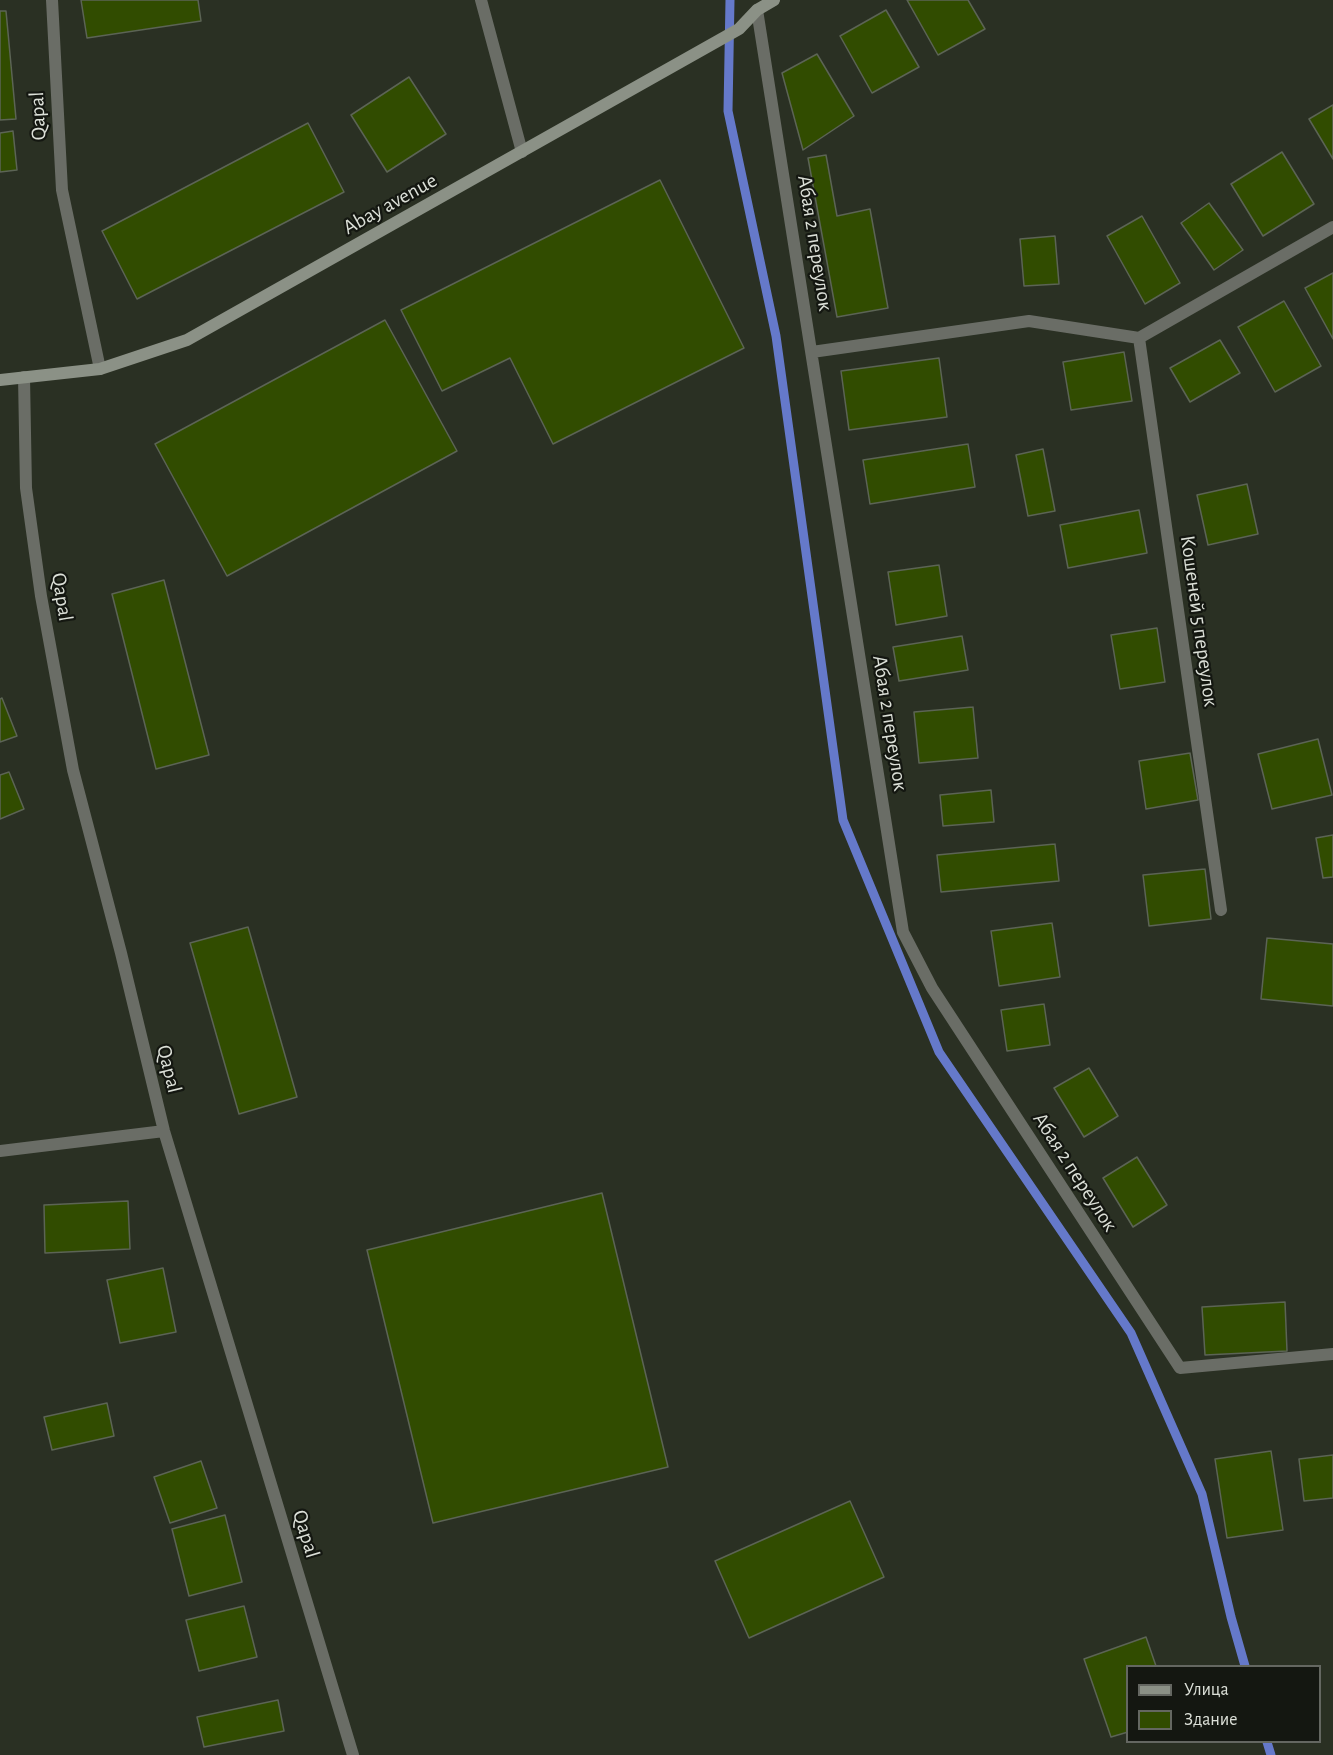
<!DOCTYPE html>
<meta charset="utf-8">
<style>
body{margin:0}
#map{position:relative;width:1333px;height:1755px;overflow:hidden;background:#2a3023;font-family:"Alegreya Sans",sans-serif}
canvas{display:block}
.legend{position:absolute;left:1126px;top:1665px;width:195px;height:78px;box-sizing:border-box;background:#141711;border:2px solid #646761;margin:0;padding:8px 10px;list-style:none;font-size:18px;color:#dce0d8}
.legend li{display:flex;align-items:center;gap:12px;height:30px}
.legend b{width:30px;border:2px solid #646761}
</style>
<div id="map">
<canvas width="1333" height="1755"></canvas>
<ul class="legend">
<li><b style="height:8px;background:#8b9186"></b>Улица</li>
<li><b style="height:16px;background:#314c00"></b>Здание</li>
</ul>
</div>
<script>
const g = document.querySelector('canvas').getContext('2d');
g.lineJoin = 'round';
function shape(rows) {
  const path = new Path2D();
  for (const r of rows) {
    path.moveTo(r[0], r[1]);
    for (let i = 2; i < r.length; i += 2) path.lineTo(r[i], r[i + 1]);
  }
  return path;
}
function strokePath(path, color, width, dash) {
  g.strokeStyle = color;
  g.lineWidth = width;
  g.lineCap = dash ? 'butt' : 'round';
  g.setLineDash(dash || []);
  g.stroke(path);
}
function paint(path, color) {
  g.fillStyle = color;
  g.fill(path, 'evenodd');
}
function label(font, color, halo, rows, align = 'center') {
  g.font = font + ' "Alegreya Sans",sans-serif';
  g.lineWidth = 4.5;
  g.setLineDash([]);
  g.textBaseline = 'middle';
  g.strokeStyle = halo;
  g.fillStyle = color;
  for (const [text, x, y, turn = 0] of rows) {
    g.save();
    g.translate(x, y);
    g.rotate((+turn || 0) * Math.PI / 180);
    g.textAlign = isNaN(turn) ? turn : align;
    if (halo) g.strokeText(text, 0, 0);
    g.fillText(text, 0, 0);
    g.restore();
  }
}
strokePath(shape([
 [730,0,728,111,776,336,843,820,939,1052,1131,1333,1202,1494,1231,1617,1245,1666],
 [1267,1742,1271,1755]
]), '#6579ca', 9);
const building = shape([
 [81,0,198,0,201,21,87,38,81,0],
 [907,0,968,0,985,29,938,55,907,0],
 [886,10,919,67,872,93,840,36,886,10],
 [0,11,6,11,16,119,0,120,0,11],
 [817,54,854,116,803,150,782,73,817,54],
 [409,77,446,134,387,172,351,115,409,77],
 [1333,105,1333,159,1309,119,1333,105],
 [308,123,344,192,137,299,102,231,308,123],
 [13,131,17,170,0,172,0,133,13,131],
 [1282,152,1314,204,1263,236,1231,184,1282,152],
 [826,155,837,216,870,209,888,308,837,317,808,158,826,155],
 [660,180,744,348,553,444,510,358,442,391,401,310,660,180],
 [1209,203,1243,250,1214,270,1181,223,1209,203],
 [1142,216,1180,283,1145,304,1107,236,1142,216],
 [1055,236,1059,284,1024,286,1020,239,1055,236],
 [1333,273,1333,339,1305,288,1333,273],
 [1284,301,1321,366,1275,392,1238,327,1284,301],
 [385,320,457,451,227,576,155,444,385,320],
 [1220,340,1240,373,1190,402,1170,368,1220,340],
 [1124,352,1132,401,1071,410,1063,362,1124,352],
 [939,358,947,417,849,430,841,371,939,358],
 [968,444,975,487,870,504,863,460,968,444],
 [1043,449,1055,511,1028,516,1016,455,1043,449],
 [1247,484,1258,534,1208,545,1197,495,1247,484],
 [1139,510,1147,553,1068,568,1060,525,1139,510],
 [939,565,947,616,896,625,888,572,939,565],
 [164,580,209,755,156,769,112,594,164,580],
 [1157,628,1165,682,1120,689,1111,635,1157,628],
 [962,636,968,670,899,681,893,647,962,636],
 [2,698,17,736,0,742,0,699,2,698],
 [973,707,978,758,919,763,914,712,973,707],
 [1318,739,1332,795,1272,809,1258,754,1318,739],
 [1190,753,1198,800,1146,809,1139,761,1190,753],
 [9,772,24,809,0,819,0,775,9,772],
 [991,790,994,822,943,826,940,795,991,790],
 [1333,835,1333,877,1323,878,1316,838,1333,835],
 [1055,844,1059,881,941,892,937,855,1055,844],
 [1205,869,1211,919,1149,926,1143,875,1205,869],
 [1052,923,1060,977,999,986,991,931,1052,923],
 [248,927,297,1097,239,1114,190,943,248,927],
 [1267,938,1333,944,1333,1006,1261,999,1267,938],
 [1044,1004,1050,1045,1007,1051,1001,1010,1044,1004],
 [1089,1068,1118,1116,1084,1137,1054,1088,1089,1068],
 [1137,1157,1167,1205,1133,1227,1103,1178,1137,1157],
 [602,1193,668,1467,433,1523,367,1250,602,1193],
 [128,1201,130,1249,45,1253,44,1205,128,1201],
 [163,1268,176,1332,120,1343,107,1280,163,1268],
 [1285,1302,1287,1351,1205,1355,1202,1307,1285,1302],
 [107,1403,114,1436,52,1450,44,1417,107,1403],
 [1271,1451,1283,1530,1227,1538,1215,1459,1271,1451],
 [1333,1455,1333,1498,1304,1501,1299,1459,1333,1455],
 [201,1461,217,1508,170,1523,154,1477,201,1461],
 [850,1501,884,1577,749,1638,715,1561,850,1501],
 [225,1515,242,1582,189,1596,172,1529,225,1515],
 [244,1606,257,1657,199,1671,186,1620,244,1606],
 [1146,1637,1156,1666,1128,1666,1128,1732,1111,1737,1084,1659,1146,1637],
 [278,1700,284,1731,204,1747,197,1717,278,1700]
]);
paint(building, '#314c00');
strokePath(building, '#5c6455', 1.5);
strokePath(shape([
 [481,0,522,152]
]), '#6a6d66', 12);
strokePath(shape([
 [52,0,62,190,100,369],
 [757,10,903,932,932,988,1180,1368,1333,1354],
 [1139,338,1221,910],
 [812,352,1029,321,1139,338,1333,227],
 [24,377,26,488,41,596,73,770,121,953,164,1131,353,1755],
 [0,1151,164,1131]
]), '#6a6d66', 12);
strokePath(shape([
 [0,380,100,369,187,340,739,29,757,10,774,0]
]), '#8b9186', 12);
label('21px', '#dce0d8', '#141711', [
 ["Qapal",38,116,-93],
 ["Abay avenue",390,204,-29],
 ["Абая 2 переулок",815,243,81],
 ["Qapal",62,597,81],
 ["Кошеней 5 переулок",1199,621,82],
 ["Абая 2 переулок",890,723,81],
 ["Qapal",169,1069,76],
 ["Абая 2 переулок",1075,1172,57],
 ["Qapal",306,1534,73]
]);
</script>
